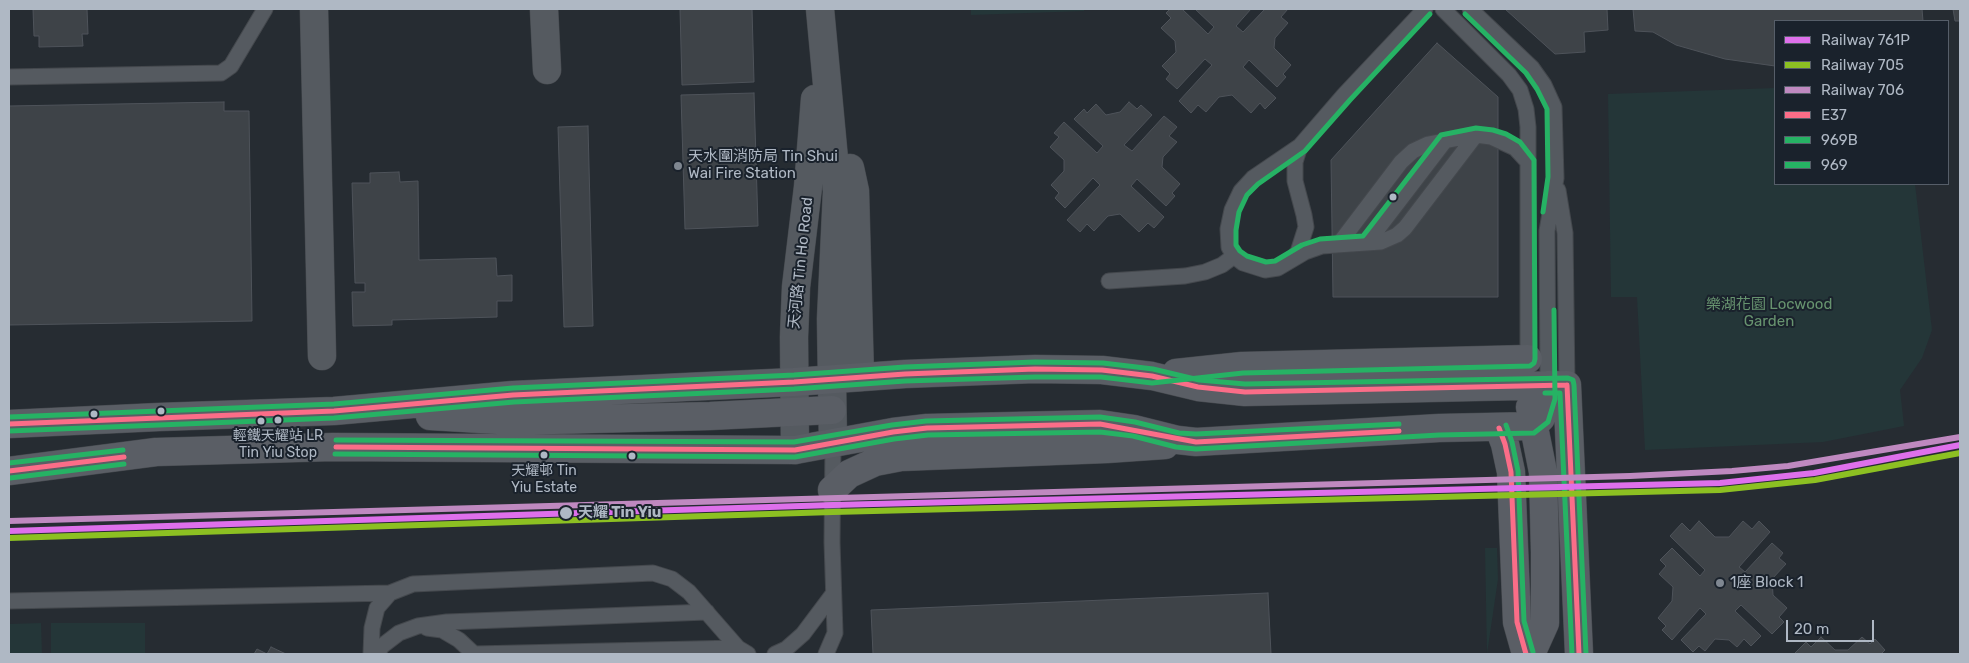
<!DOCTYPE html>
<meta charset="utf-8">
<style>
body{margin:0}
#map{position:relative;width:1969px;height:663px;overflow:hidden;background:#262c32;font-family:Rubik,sans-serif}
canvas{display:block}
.frame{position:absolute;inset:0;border:10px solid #afb8c4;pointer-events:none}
.legend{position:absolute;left:1774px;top:20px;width:175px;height:165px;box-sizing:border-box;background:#1a222c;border:1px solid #565e69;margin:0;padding:6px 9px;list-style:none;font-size:15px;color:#afb8c4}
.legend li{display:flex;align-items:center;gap:10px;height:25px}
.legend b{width:25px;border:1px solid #565e69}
.scale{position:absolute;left:1786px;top:620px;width:88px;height:22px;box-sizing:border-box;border:2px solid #afb8c4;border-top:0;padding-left:6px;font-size:15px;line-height:18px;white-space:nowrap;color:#afb8c4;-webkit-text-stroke:4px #1a222c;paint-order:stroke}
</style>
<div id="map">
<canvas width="1969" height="663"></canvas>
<div class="frame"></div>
<ul class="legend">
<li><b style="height:6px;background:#de70eb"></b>Railway 761P</li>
<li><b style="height:6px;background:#8cc022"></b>Railway 705</li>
<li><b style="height:6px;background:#bf89c0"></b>Railway 706</li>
<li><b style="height:6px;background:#fb6d88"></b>E37</li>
<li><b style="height:6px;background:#26b264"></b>969B</li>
<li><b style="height:6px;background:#26b264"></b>969</li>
</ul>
<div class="scale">20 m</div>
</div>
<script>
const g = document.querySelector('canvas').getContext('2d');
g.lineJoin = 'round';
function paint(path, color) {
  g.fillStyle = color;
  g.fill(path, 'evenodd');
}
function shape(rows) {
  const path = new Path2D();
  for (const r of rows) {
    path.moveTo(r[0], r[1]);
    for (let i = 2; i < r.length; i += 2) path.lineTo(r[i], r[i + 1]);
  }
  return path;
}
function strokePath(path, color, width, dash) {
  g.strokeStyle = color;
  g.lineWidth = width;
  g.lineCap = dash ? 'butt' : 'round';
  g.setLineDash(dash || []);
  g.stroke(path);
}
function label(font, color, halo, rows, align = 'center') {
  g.font = font + ' Rubik,"Noto Sans TC",sans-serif';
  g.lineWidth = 4;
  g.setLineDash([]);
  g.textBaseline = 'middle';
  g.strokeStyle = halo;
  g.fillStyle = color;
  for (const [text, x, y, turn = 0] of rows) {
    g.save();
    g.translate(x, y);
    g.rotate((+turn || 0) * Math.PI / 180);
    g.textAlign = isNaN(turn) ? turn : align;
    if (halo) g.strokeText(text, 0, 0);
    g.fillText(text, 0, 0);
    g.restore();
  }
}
paint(shape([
 [971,9,1084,9,1084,11,971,15],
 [1775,88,1775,184,1915,184,1932,330,1922,358,1900,390,1904,426,1823,442,1645,450,1637,297,1611,297,1608,94],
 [1485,548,1497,548,1498,579,1487,654],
 [41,623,42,654,9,654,9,624],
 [51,623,145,623,145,654,51,654]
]), '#243638');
const building = shape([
 [33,9,87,9,88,34,82,34,83,46,39,47,39,36,34,36,33,9],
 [680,9,752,9,754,82,682,85,680,9],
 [1170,9,1182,9,1208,34,1214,27,1195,9,1251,9,1236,26,1243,32,1265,9,1288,9,1281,17,1288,23,1275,38,1274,48,1291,65,1283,74,1286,77,1277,87,1249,60,1243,67,1276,98,1265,109,1260,103,1251,113,1232,95,1219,97,1206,112,1198,105,1191,113,1179,101,1212,65,1205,59,1177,89,1166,79,1170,74,1162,66,1176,52,1175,41,1161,28,1171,18,1166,13,1170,9],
 [1505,9,1607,9,1608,30,1584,32,1585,52,1555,54,1505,9],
 [1633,9,1922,9,1923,21,1775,21,1775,66,1725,59,1676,45,1653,32,1635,31,1633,9],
 [1953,9,1960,9,1960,21,1955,21,1953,9],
 [1437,43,1498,97,1498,297,1333,297,1331,160,1437,43],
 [754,93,758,226,685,229,681,95,754,93],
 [224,102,224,111,249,111,252,321,9,325,9,106,224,102],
 [1129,102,1137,109,1141,105,1152,115,1124,145,1132,151,1164,116,1177,127,1169,136,1177,142,1163,157,1162,167,1180,184,1172,193,1175,196,1166,206,1137,179,1131,186,1164,217,1154,228,1148,223,1139,232,1120,214,1108,216,1094,231,1087,224,1080,232,1067,220,1100,185,1093,178,1065,208,1055,198,1059,193,1051,185,1064,171,1064,160,1050,147,1059,137,1054,133,1064,122,1097,153,1103,146,1074,119,1084,109,1087,113,1096,104,1106,115,1120,112,1129,102],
 [588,126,593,326,564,327,558,127,588,126],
 [399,172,400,182,418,181,419,260,496,258,497,276,512,275,512,301,497,301,497,317,392,320,392,325,353,326,352,292,365,292,365,283,355,283,352,183,370,183,370,173,399,172],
 [1699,521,1715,537,1729,537,1743,521,1752,529,1759,521,1770,532,1739,567,1745,572,1772,543,1783,553,1779,558,1786,564,1772,579,1773,595,1787,608,1779,617,1784,622,1772,634,1741,605,1735,611,1761,636,1751,646,1744,639,1737,647,1729,640,1715,639,1705,651,1699,646,1693,652,1681,640,1706,614,1700,608,1672,640,1662,630,1666,626,1658,618,1672,601,1673,587,1659,574,1666,566,1660,560,1672,548,1700,576,1705,570,1670,536,1682,523,1690,531,1699,521],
 [1268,593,1271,654,873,654,871,610,1268,593],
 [1821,637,1835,650,1848,650,1862,637,1870,644,1875,639,1885,650,1881,654,1794,654,1806,642,1811,647,1821,637],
 [271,647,286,654,254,654,257,649,267,654,271,647]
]);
paint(building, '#3e4348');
strokePath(building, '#4e535a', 1);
const lane = shape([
 [1425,9,1344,95,1300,146,1253,178,1241,191,1232,210,1228,229,1229,247,1234,256,1243,263,1265,270,1278,268,1305,252,1322,246,1381,242,1397,235,1405,228,1476,135],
 [1443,9,1509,75,1520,90,1526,109,1528,127,1528,364],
 [1470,9,1532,68,1544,85,1554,107,1556,178,1547,231,1548,385],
 [9,77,221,73,231,66,265,9],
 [1558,190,1565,233,1567,385],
 [1367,243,1445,141],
 [1338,245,1401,162,1413,151,1428,144,1476,135,1491,137,1515,148,1527,161],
 [1292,259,1298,252,1306,227,1304,215,1295,181,1295,162,1300,146],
 [1109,281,1185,276,1205,272,1222,265,1234,256],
 [9,601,390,593],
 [427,628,442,630,459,640,474,654,738,648],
 [371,654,372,628,377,608,390,593,413,584,653,573,672,579,689,592,738,648,748,654],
 [377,654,382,646,399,633,418,626,447,622,707,612],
 [775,654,786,649,803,634,833,594],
 [826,654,835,633,832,542,833,444]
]);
const street = shape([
 [314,9,322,356],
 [544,9,547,70],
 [820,9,837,191,831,319,833,444],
 [850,168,855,191,860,377],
 [795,450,794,337,796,287,808,187,815,99]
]);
const secondary = shape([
 [1176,373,1242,366,1528,359],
 [1530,407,1543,472,1545,553,1545,623,1531,654],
 [430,416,514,421,710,416,832,410],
 [9,424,159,417,334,411,513,395,794,382,905,374,1035,369,1102,370,1152,376,1198,387,1245,392,1567,385,1579,654],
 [1499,428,1505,444,1511,472,1517,622,1526,654],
 [9,471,156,452,333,447,795,450,893,432,927,428,1100,424,1134,429,1178,440,1196,442,1439,428,1533,426,1541,418,1545,408,1548,385],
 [832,490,849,474,875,462,901,457,1107,449,1165,445]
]);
strokePath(lane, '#44484d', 17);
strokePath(street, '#44484d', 29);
strokePath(secondary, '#44484d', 29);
strokePath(lane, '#555a60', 15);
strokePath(street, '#555a60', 28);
strokePath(secondary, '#5a5e65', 28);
strokePath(shape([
 [1567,385,1579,654],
 [9,424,334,411,513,395,794,382,905,374,1035,369,1102,370,1152,376,1198,387,1245,392,1567,385],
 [1499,428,1505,444,1511,472,1517,622,1526,654],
 [336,447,795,450,893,432,927,428,1100,424,1196,442,1399,431],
 [9,471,124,457]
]), '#fb6d88', 5);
strokePath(shape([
 [1465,14,1526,73,1537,89,1547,109,1548,177,1543,212],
 [1545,393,1560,393,1572,654],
 [9,431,334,418,514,402,794,389,905,381,1035,377,1101,377,1152,383,1243,373,1530,366,1534,363,1535,359,1534,160,1520,142,1506,134,1493,130,1476,128,1441,135,1363,236,1320,239,1302,245,1275,261,1266,262,1247,256,1240,251,1236,245,1236,230,1239,212,1247,195,1258,184,1305,151,1350,100,1430,14],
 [335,454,795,457,894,439,928,435,1100,432,1133,436,1176,447,1196,449,1439,435,1534,433,1548,422,1555,399,1554,310],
 [10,478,124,464]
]), '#26b264', 5);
strokePath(shape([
 [9,417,334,404,513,388,794,375,905,367,1035,362,1103,363,1153,369,1199,380,1245,384,1568,378,1573,380,1574,385,1586,654],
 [1506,425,1512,442,1518,471,1524,621,1533,652],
 [336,440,794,442,892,425,926,421,1100,417,1135,422,1179,433,1196,434,1399,424],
 [9,463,123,450]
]), '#26b264', 5);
strokePath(shape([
 [9,531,833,505,1720,483,1814,473,1960,445]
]), '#de70eb', 6);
strokePath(shape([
 [9,538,833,512,1720,490,1815,480,1960,453]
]), '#8cc022', 6);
strokePath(shape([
 [9,521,1630,476,1732,471,1788,466,1960,437]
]), '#bf89c0', 6);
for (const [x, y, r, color] of [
 [678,166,5,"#7f8791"],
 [1393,197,4.5,"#afb8c4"],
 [161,411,4.5,"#afb8c4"],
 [94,414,4.5,"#afb8c4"],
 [278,420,4.5,"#afb8c4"],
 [261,421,4.5,"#afb8c4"],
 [544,455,4.5,"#afb8c4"],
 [632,456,4.5,"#afb8c4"],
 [566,513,7,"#afb8c4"],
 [1720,583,5,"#7f8791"]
]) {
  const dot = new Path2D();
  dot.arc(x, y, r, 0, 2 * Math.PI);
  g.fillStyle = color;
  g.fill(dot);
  strokePath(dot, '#1a222c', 2);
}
label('14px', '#afb8c4', '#1a222c', [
 ["輕鐵天耀站 LR",278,436],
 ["Tin Yiu Stop",278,453],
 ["天耀邨 Tin",544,471],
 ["Yiu Estate",544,488]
]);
label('15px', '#afb8c4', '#1a222c', [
 ["天水圍消防局 Tin Shui",688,157],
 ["Wai Fire Station",688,174],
 ["1座 Block 1",1730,583]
], 'left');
label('15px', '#afb8c4', '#1a222c', [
 ["天河路 Tin Ho Road",801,263,-84]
]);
label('15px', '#67936f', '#1a222c', [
 ["樂湖花園 Locwood",1769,305],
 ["Garden",1769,322]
]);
label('bold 15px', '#afb8c4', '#1a222c', [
 ["天耀 Tin Yiu",578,513]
], 'left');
</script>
